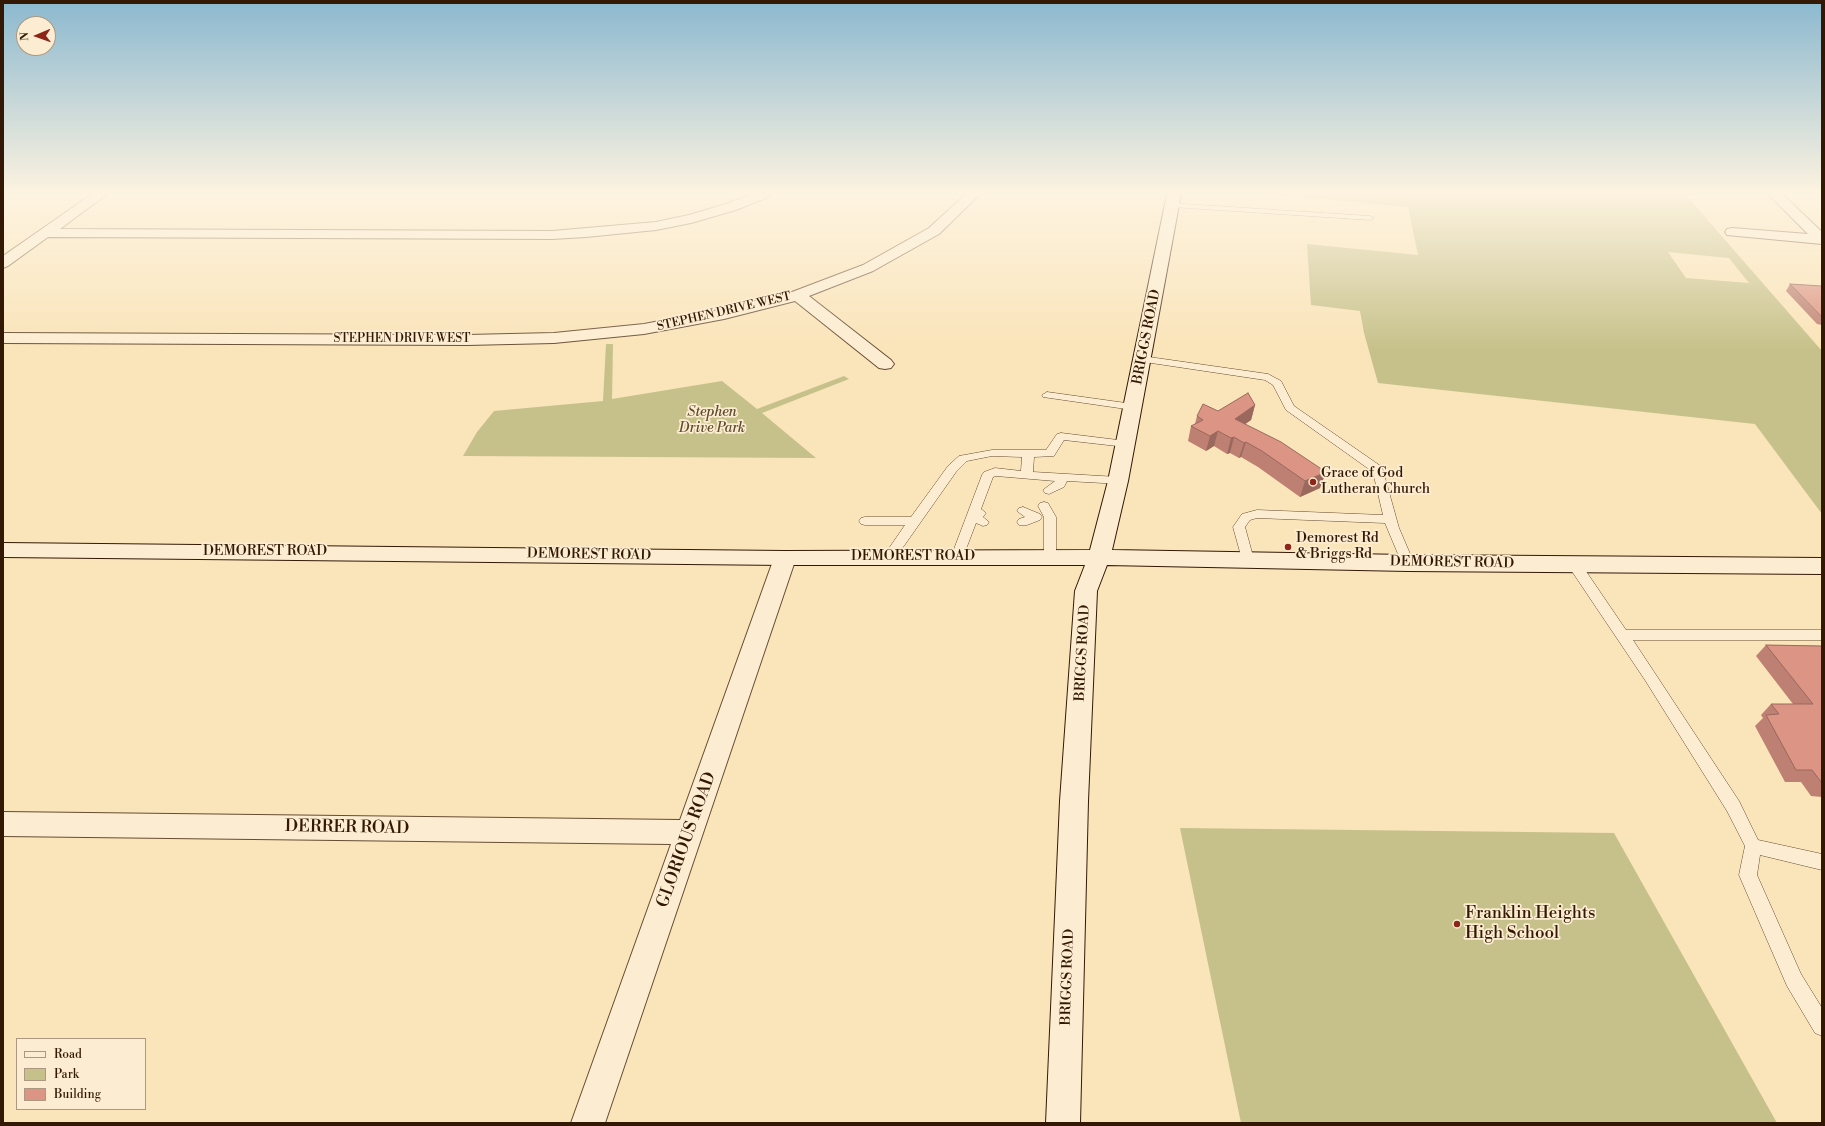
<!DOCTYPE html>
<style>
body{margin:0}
#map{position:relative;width:1825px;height:1126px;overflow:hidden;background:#fae4b9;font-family:"Libre Bodoni",serif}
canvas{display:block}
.frame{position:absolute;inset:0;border:4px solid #331905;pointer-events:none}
.legend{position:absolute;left:16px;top:1038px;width:130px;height:72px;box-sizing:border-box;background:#fcedd2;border:1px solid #ac9880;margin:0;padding:5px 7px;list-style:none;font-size:12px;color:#331905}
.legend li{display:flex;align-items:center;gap:8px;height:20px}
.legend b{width:20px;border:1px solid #ac9880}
.north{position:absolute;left:16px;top:16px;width:40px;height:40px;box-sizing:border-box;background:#fcedd2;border:1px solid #ac9880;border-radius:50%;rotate:268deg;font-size:11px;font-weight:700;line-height:16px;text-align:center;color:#331905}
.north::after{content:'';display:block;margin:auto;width:14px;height:18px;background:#8f2418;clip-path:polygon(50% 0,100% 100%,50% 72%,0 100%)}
</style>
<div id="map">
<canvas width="1825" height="1126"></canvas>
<div class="frame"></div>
<ul class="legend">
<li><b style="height:5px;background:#fcedd2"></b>Road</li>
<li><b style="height:11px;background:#c6c18a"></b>Park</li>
<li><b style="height:11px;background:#dc9585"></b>Building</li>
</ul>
<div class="north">N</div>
</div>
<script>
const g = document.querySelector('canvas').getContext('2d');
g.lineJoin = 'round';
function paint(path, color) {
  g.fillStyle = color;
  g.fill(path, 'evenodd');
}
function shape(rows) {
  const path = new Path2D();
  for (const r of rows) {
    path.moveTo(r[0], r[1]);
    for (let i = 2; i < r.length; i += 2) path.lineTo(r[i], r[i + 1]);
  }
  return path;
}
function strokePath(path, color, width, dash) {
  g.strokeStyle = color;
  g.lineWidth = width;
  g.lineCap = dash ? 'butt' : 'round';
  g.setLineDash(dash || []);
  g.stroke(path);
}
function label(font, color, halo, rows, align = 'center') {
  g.font = font + ' "Libre Bodoni",serif';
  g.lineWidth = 3.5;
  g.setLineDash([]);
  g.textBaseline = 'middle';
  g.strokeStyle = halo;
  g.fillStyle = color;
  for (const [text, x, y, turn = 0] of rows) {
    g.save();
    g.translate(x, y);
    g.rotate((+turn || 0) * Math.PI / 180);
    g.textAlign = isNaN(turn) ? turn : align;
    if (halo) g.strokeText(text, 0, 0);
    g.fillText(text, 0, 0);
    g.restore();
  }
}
paint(shape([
 [1268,194,1685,194,1822,351,1822,514,1755,424,1378,383,1364,333,1360,311,1311,305,1307,244,1418,255,1408,207],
 [1668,252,1729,258,1749,283,1686,278],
 [606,344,613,344,612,399,722,381,757,409,844,376,849,379,762,413,816,458,463,456,477,432,494,411,603,401],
 [1180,828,1614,833,1777,1123,1241,1123]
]), '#c6c18a');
const lane = shape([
 [1169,203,1370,216,1374,218,1370,220,1172,207,1168,205,1169,203],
 [1142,356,1268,374,1281,381,1294,406,1382,467,1399,528,1414,563,1413,566,1408,567,1403,566,1385,523,1257,518,1250,520,1245,527,1254,560,1253,563,1248,564,1243,563,1233,527,1242,514,1257,510,1383,515,1373,472,1286,410,1273,385,1265,380,1138,361,1137,359,1138,357,1142,356],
 [1047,392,1133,404,1138,407,1133,410,1043,397,1042,395,1047,392],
 [1061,433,1126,441,1132,444,1126,447,1064,440,1054,456,1034,457,1033,472,1118,477,1122,478,1124,481,1122,484,1067,481,1064,487,1049,494,1045,493,1043,490,1055,481,996,476,993,477,981,509,986,513,983,517,989,522,987,525,983,526,976,523,963,557,962,560,957,561,952,560,951,557,982,475,984,472,995,468,1021,471,1022,457,992,456,967,461,956,472,894,560,889,561,884,560,883,557,905,525,865,525,861,524,859,521,861,518,865,517,911,517,948,466,959,456,992,450,1046,450,1057,434,1061,433],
 [1044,502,1048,503,1056,517,1056,557,1055,560,1050,561,1045,560,1044,557,1044,517,1038,506,1040,503,1044,502],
 [1023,507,1040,514,1042,517,1040,520,1027,525,1019,525,1017,522,1019,519,1025,517,1017,511,1019,508,1023,507],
 [1574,560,1579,561,1626,630,1822,630,1822,640,1633,640,1739,801,1758,840,1822,854,1822,870,1760,855,1757,875,1801,974,1822,1008,1822,1036,1815,1033,1787,986,1739,875,1745,846,1727,811,1645,680,1569,567,1567,564,1569,561,1574,560]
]);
const street = shape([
 [92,194,107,194,60,229,552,231,656,222,689,215,726,204,752,194,770,194,768,197,736,210,691,223,656,230,586,237,552,239,48,237,8,266,3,268,3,256,92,194],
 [966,194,980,194,939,234,873,271,809,296,891,360,894,364,891,368,885,369,879,368,795,301,724,319,644,334,554,343,467,345,3,343,3,333,467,335,554,333,644,324,723,309,792,292,863,265,929,228,966,194],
 [1768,194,1782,194,1822,232,1822,244,1727,235,1725,232,1727,229,1732,228,1808,234,1768,194],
 [785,551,793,553,796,558,605,1123,571,1123,671,844,3,836,3,812,680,820,774,558,777,553,785,551]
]);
const secondary = shape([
 [1167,194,1181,194,1128,481,1112,550,1408,555,1822,558,1822,574,1408,571,1107,565,1097,591,1088,801,1080,1123,1046,1123,1060,801,1075,591,1085,565,785,565,3,557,3,543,785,551,1090,550,1108,481,1167,194]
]);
strokePath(lane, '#654c32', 1);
strokePath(street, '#654c32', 2);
strokePath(secondary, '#331905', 2);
paint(lane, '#fcedd2');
paint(street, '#fcedd2');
paint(secondary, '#fcedd2');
paint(shape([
 [1790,284,1822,286,1822,325,1817,324,1786,291],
 [1255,405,1251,420,1245,424,1320,488,1300,497,1258,467,1241,457,1239,458,1230,453,1227,454,1214,446,1206,451,1188,441,1191,426,1195,424,1197,416],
 [1766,645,1822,646,1822,797,1811,796,1801,782,1785,782,1755,726,1763,718,1761,715,1771,704,1793,704,1756,656]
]), '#bd8072');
paint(shape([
 [1255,405,1251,420,1231,434,1235,419],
 [1218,431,1214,446,1206,451,1210,436],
 [1234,437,1230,453,1227,454,1231,438],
 [1246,442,1241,457,1239,458,1244,443],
 [1326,472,1320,488,1300,497,1305,481]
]), '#9a685d');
const building = shape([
 [1790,284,1822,286,1822,317,1790,284],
 [1248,393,1255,405,1235,419,1281,442,1326,472,1305,481,1262,451,1246,442,1244,443,1234,437,1231,438,1218,431,1210,436,1191,426,1203,420,1197,416,1203,404,1218,411,1248,393],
 [1766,645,1822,646,1822,783,1812,770,1796,770,1766,715,1779,714,1771,704,1813,704,1766,645]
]);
paint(building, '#dc9585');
strokePath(building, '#9a685d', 1);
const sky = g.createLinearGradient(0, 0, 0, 351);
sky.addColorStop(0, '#8bb8cf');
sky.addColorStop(0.55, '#fdf3e0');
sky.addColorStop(1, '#fdf3e000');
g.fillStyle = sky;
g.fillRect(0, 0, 1825, 351);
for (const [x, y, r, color] of [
 [1313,482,4,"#8f2418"],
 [1288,547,4,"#8f2418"],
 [1457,924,4,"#8f2418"]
]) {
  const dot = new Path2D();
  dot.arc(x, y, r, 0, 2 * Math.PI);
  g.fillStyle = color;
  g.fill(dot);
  strokePath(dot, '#fcedd2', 1.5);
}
label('12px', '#331905', '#fcedd2', [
 ["STEPHEN DRIVE WEST",724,312,-13],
 ["STEPHEN DRIVE WEST",402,339]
]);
label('14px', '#331905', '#fcedd2', [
 ["BRIGGS ROAD",1147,337,-79],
 ["DEMOREST ROAD",265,552],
 ["DEMOREST ROAD",589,555,1],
 ["DEMOREST ROAD",913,557],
 ["DEMOREST ROAD",1452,563,1],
 ["BRIGGS ROAD",1083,653,-87],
 ["BRIGGS ROAD",1068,977,-88]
]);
label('italic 14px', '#5f4b2d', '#fcedd2', [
 ["Stephen",712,413],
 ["Drive Park",712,429]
]);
label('14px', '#331905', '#fcedd2', [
 ["Grace of God",1321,474],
 ["Lutheran Church",1321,490],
 ["Demorest Rd",1296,539],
 ["& Briggs Rd",1296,555]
], 'left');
label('17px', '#331905', '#fcedd2', [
 ["DERRER ROAD",347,828,1],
 ["GLORIOUS ROAD",687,840,-70]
]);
label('17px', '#331905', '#fcedd2', [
 ["Franklin Heights",1465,914],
 ["High School",1465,934]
], 'left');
</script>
